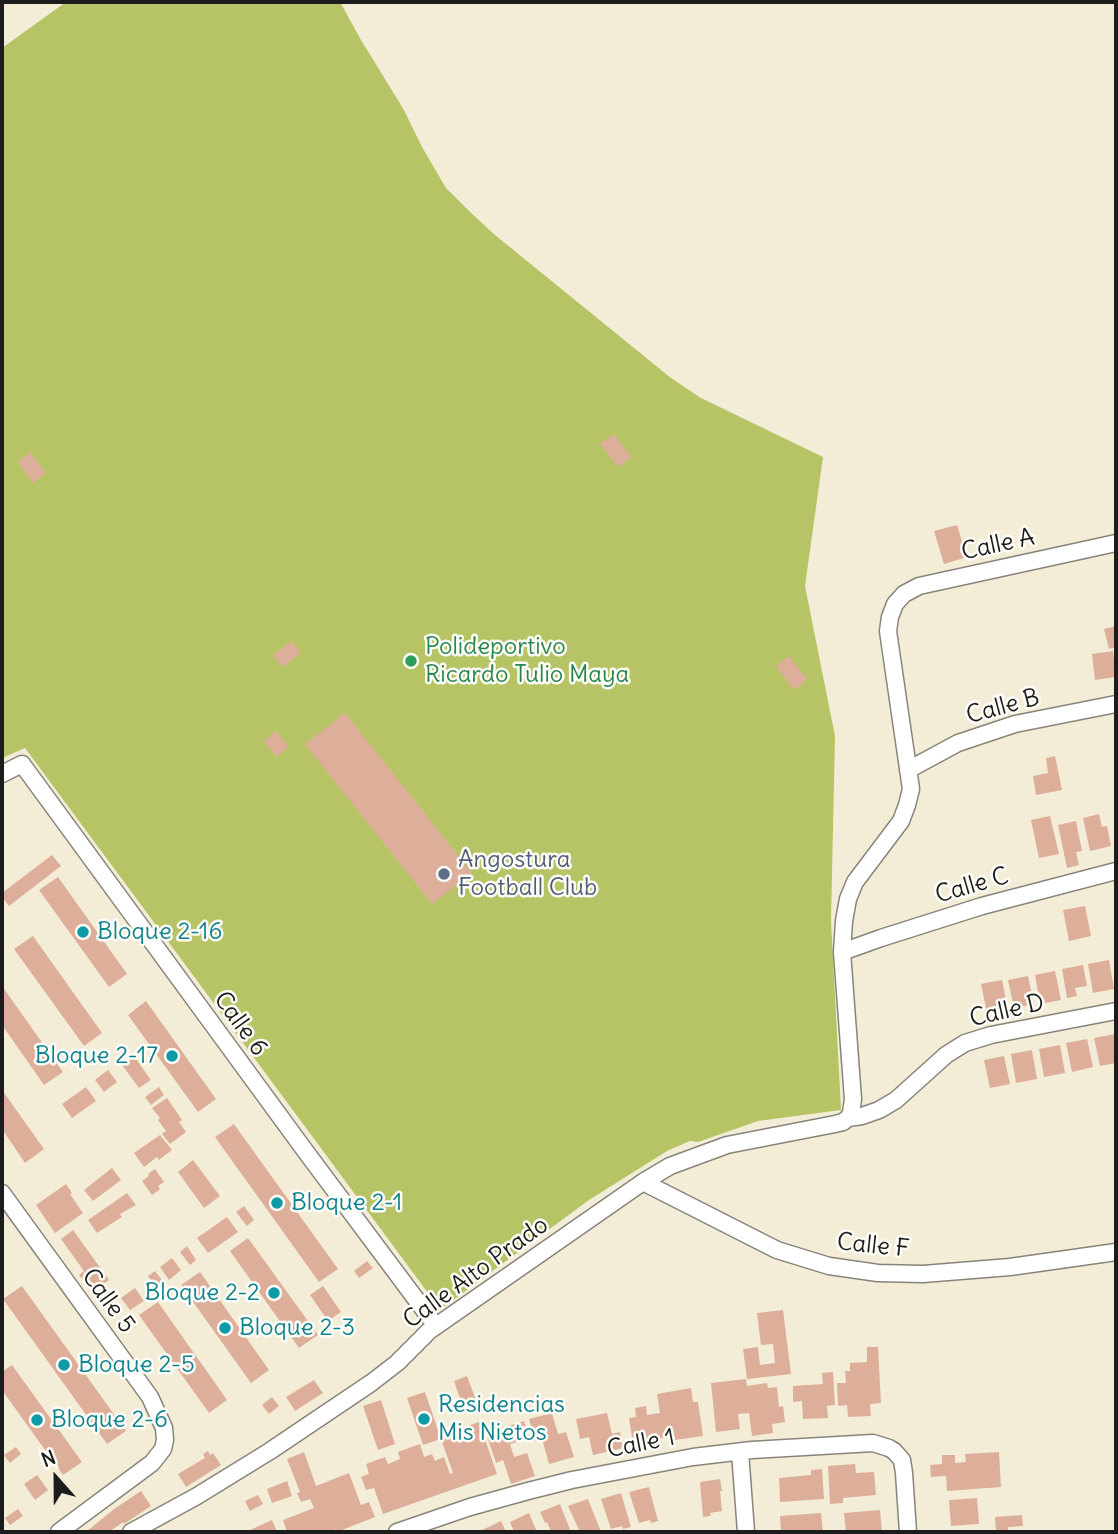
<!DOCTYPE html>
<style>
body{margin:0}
#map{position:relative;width:1118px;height:1534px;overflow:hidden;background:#f3edd8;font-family:Delius,sans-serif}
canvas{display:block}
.frame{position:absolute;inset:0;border:4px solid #1c1c1c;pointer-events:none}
.north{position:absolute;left:21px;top:1443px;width:70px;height:70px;-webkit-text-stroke:5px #fdfcf7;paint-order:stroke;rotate:339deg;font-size:19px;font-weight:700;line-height:28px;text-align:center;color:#1c1c1c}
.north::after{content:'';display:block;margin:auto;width:24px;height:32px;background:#1c1c1c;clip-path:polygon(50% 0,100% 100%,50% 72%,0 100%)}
</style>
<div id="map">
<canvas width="1118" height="1534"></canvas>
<div class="frame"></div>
<div class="north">N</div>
</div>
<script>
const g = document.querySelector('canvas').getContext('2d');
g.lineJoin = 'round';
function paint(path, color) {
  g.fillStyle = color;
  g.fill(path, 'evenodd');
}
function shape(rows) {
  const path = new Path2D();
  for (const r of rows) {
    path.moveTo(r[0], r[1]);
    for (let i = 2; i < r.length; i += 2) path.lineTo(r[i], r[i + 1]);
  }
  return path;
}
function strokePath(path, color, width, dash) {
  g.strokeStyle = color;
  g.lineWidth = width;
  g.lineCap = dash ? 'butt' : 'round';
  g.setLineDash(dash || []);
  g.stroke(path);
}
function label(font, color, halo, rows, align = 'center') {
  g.font = font + ' Delius,sans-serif';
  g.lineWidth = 5;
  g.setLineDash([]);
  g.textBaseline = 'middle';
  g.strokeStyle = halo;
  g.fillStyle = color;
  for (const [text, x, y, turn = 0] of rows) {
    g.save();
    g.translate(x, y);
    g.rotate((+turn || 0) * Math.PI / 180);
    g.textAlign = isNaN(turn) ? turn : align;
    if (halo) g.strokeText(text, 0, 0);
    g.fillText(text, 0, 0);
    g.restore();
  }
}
paint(shape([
 [66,2,340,2,361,40,404,110,422,147,446,188,469,211,495,235,671,378,701,398,823,457,805,586,835,736,831,921,841,1110,758,1121,698,1142,690,1141,667,1151,589,1200,445,1306,439,1305,431,1297,25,748,2,758,2,48]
]), '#b7c465');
paint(shape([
 [614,434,631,457,618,467,600,444],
 [30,452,46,473,33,483,18,462],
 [957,525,967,557,944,564,934,531],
 [1116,626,1116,647,1109,649,1104,629],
 [291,641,301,653,282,667,273,655],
 [1113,651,1116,677,1095,680,1092,654],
 [789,656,807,679,794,690,776,666],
 [345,713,472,873,432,904,305,744],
 [276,731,289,747,276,757,264,741],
 [1055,756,1062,790,1036,795,1033,776,1048,773,1046,758],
 [1099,814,1102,827,1107,826,1111,846,1090,851,1083,818],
 [1050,816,1059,854,1039,858,1031,820],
 [1076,821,1082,851,1076,852,1079,865,1067,868,1058,825],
 [52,855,61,866,9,906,2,897,2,893],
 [58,877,127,974,109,987,39,890],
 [1085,906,1091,936,1069,941,1063,910],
 [33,936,102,1033,84,1046,14,949],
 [1109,960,1114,989,1093,993,1088,964],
 [1083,965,1087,986,1075,988,1077,996,1067,998,1062,969],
 [1055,971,1061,1000,1040,1004,1035,975],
 [1028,976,1034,1004,1014,1008,1008,980],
 [1002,980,1008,1009,987,1013,981,984],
 [2,986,63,1072,44,1085,2,1025],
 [146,1001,216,1099,198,1112,128,1015],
 [1115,1034,1116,1063,1100,1066,1094,1038],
 [1087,1039,1093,1067,1072,1072,1066,1043],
 [1060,1045,1065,1073,1044,1077,1039,1049],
 [1032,1050,1037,1079,1016,1083,1011,1054],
 [134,1056,151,1080,139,1088,122,1065],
 [1004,1056,1010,1084,990,1088,984,1060],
 [108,1070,117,1082,104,1092,95,1080],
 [86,1087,96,1101,72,1118,62,1104],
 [159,1087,164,1095,151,1105,145,1097],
 [2,1090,44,1149,25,1163,2,1129],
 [167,1098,182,1120,179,1122,186,1132,170,1144,162,1134,166,1131,158,1120,160,1118,152,1108],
 [234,1124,338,1269,319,1282,215,1137],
 [160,1135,172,1150,159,1160,157,1157,144,1167,134,1153],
 [193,1160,220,1196,204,1208,178,1172],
 [112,1168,121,1180,93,1201,84,1190],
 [155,1169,164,1182,158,1186,160,1189,152,1195,142,1181,149,1176,148,1174],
 [66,1184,72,1193,70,1194,83,1213,55,1233,36,1205],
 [127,1193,136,1205,120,1214,122,1217,97,1233,88,1220],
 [244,1206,254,1220,247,1226,236,1212],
 [227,1217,238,1232,208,1253,197,1238],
 [73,1230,109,1280,96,1289,90,1280,85,1283,79,1275,84,1271,61,1239],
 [248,1238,318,1335,299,1348,230,1251],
 [187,1246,196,1260,190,1265,180,1252],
 [172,1258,181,1270,169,1280,160,1267],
 [367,1261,373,1268,359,1278,354,1271],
 [155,1271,165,1284,158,1290,148,1276],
 [200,1272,269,1370,251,1383,181,1285],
 [22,1286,126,1431,107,1444,3,1299],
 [323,1286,341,1312,328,1321,310,1295],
 [135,1288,144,1301,130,1310,121,1298],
 [158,1302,227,1400,209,1413,139,1315],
 [783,1310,791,1374,747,1379,743,1349,758,1347,760,1365,775,1363,773,1344,761,1345,757,1313],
 [867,1347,878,1347,881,1403,870,1404,871,1416,848,1417,847,1405,838,1406,837,1383,846,1383,845,1371,850,1371,850,1363,867,1362],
 [12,1365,82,1462,63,1475,2,1390,2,1372],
 [833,1372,835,1405,827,1406,828,1418,803,1419,802,1401,793,1402,793,1386,823,1384,822,1373],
 [467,1376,476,1400,462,1405,454,1381],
 [746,1379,747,1386,767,1383,768,1388,777,1387,779,1407,783,1406,785,1422,772,1424,773,1433,752,1436,749,1413,738,1414,740,1429,716,1432,711,1383],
 [314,1380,323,1393,295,1411,286,1397],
 [691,1388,693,1402,698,1402,703,1436,675,1440,674,1436,633,1443,629,1418,636,1417,635,1408,646,1406,647,1415,660,1413,657,1394],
 [425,1392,440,1436,479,1422,497,1474,383,1514,374,1488,366,1490,361,1477,369,1474,366,1464,385,1457,388,1464,400,1459,398,1452,420,1444,424,1457,432,1454,435,1461,444,1457,450,1474,453,1473,441,1439,423,1445,407,1398],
 [272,1397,279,1406,269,1414,262,1405],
 [381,1400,395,1444,378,1450,363,1406],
 [552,1413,558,1434,566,1432,574,1457,549,1464,542,1439,535,1441,529,1419],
 [607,1413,612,1434,620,1432,623,1448,593,1455,589,1437,580,1439,576,1419],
 [524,1421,529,1438,510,1444,514,1457,527,1453,535,1476,511,1484,503,1460,496,1463,486,1433],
 [16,1447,21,1454,10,1463,4,1455],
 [208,1451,210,1455,213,1453,221,1465,186,1487,178,1474,205,1458,203,1454],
 [304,1452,316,1486,349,1473,361,1505,369,1502,375,1517,337,1532,336,1529,329,1532,287,1532,283,1520,314,1508,310,1499,301,1502,297,1493,300,1492,287,1459],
 [999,1452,1001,1487,947,1491,946,1476,931,1477,930,1465,942,1464,942,1455,955,1455,955,1463,966,1462,965,1454],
 [855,1464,856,1473,874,1472,876,1495,843,1498,843,1503,830,1504,828,1466],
 [822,1469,824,1499,780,1502,779,1478,811,1475,811,1470],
 [37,1475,48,1490,35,1500,24,1484],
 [720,1479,722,1491,720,1491,722,1511,710,1513,711,1516,703,1517,700,1482],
 [287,1481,292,1496,272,1503,267,1489],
 [649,1487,658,1521,651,1523,650,1520,639,1523,629,1492],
 [141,1491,151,1506,124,1524,123,1522,109,1532,86,1532,114,1509],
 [621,1493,631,1527,623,1529,622,1526,611,1529,601,1499],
 [258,1495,263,1504,250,1511,245,1501],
 [977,1498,979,1524,951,1526,949,1500],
 [588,1499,601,1532,580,1532,568,1506],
 [560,1504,571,1532,551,1532,547,1522,545,1523,540,1512],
 [18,1509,23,1516,10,1525,5,1518],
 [880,1510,882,1532,846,1532,844,1513],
 [529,1513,537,1532,514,1532,510,1522],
 [821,1513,823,1532,781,1532,780,1516],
 [1022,1515,1023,1526,1008,1527,1008,1532,996,1532,995,1517],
 [272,1520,277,1532,251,1532,250,1530],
 [501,1521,506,1532,483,1532,482,1530]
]), '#ddaf9a');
const street = shape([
 [908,770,958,743,1015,724,1116,704],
 [2,774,22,764,306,1152,436,1326],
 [842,952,881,938,982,906,1116,871],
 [848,1118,862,1116,879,1110,896,1100,946,1055,965,1043,991,1035,1116,1011],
 [643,1182,777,1250,829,1266,878,1273,923,1274,1010,1267,1116,1252],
 [2,1193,150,1397,164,1428,165,1440,163,1449,152,1463,59,1532],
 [740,1452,746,1532],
 [131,1532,197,1496,270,1451,371,1383,397,1363,429,1331,643,1182,670,1166,727,1145,835,1124,843,1122,848,1118,851,1113,853,1099,842,952,844,921,848,899,855,882,901,821,907,805,911,789,888,631,890,617,895,604,904,594,919,586,1116,543],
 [397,1532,470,1507,528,1491,572,1480,693,1457,752,1450,873,1443,889,1448,894,1451,902,1460,904,1473,908,1532]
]);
strokePath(street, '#88847a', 19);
strokePath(street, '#fff', 16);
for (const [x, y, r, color] of [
 [411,661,7,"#2e9e5b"],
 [444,874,7,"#5c6f8a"],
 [83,932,7,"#0f9aa8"],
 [172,1056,7,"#0f9aa8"],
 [277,1203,7,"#0f9aa8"],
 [274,1293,7,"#0f9aa8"],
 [225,1328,7,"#0f9aa8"],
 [64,1365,7,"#0f9aa8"],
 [424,1419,7,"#0f9aa8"],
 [37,1420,7,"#0f9aa8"]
]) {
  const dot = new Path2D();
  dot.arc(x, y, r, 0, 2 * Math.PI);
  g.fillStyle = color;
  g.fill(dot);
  strokePath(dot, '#fdfcf7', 2.5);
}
label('24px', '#1c1c1c', '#fdfcf7', [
 ["Calle A",998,545,-12],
 ["Calle B",1003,707,-15],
 ["Calle C",972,886,-16],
 ["Calle D",1007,1011,-13],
 ["Calle 6",240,1024,54],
 ["Calle F",873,1246,6],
 ["Calle Alto Prado",476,1273,-36],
 ["Calle 5",108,1301,54],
 ["Calle 1",641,1444,-11]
]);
label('24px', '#27864d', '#fdfcf7', [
 ["Polideportivo",425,647],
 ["Ricardo Tulio Maya",425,675]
], 'left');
label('24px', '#4e5e75', '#fdfcf7', [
 ["Angostura",458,860],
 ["Football Club",458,888]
], 'left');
label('24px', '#0d838f', '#fdfcf7', [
 ["Bloque 2-16",97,932],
 ["Bloque 2-17",158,1056,"right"],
 ["Bloque 2-1",291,1203],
 ["Bloque 2-2",260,1293,"right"],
 ["Bloque 2-3",239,1328],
 ["Bloque 2-5",78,1365],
 ["Residencias",438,1405],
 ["Mis Nietos",438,1433],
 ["Bloque 2-6",51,1420]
], 'left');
</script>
